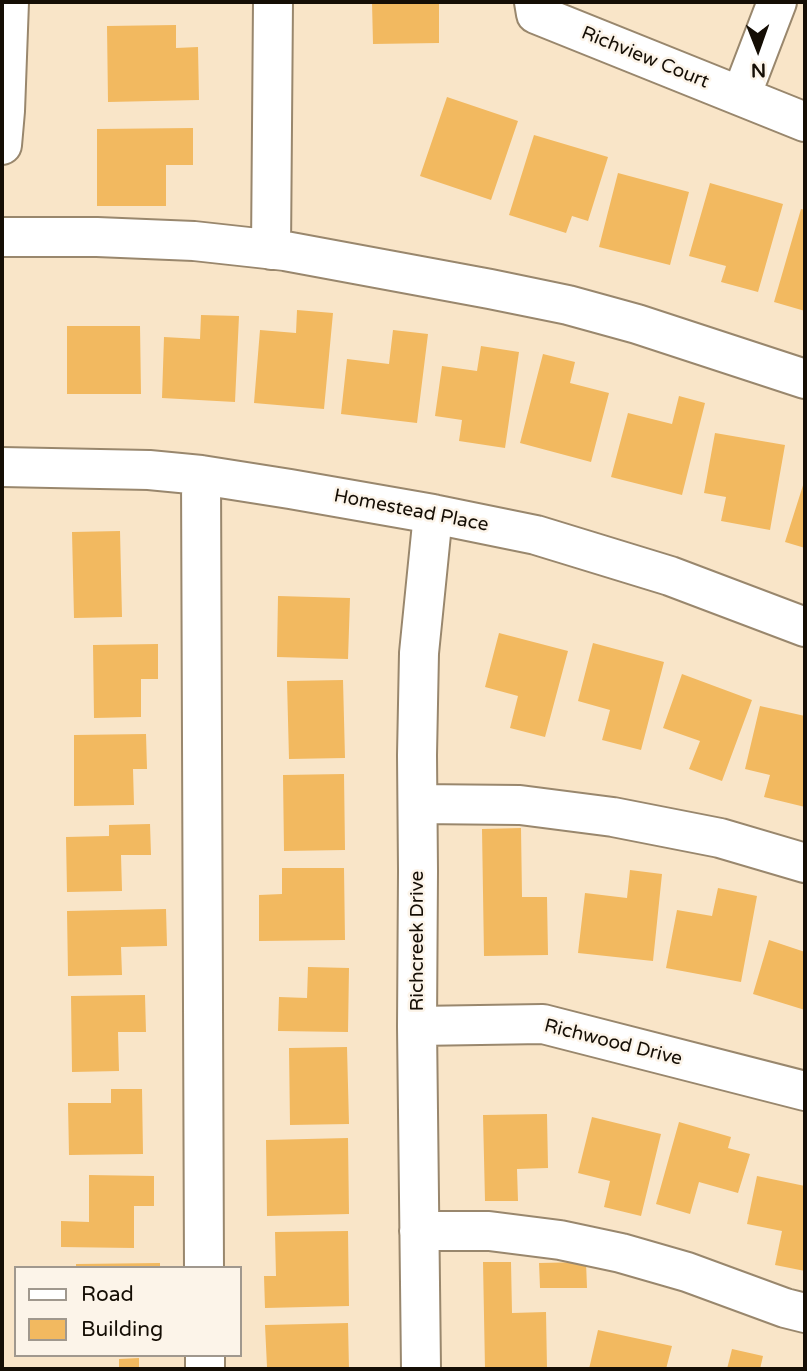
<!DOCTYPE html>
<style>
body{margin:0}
#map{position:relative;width:807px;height:1371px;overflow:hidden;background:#f9e5c8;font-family:"Varela Round",sans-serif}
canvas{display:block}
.frame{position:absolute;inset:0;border:4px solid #150e05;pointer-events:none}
.legend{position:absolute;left:14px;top:1266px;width:228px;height:91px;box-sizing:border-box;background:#fcf4e9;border:2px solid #a0988e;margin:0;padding:9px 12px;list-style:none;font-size:21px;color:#150e05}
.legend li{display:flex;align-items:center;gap:14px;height:35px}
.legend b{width:35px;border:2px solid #a0988e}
.north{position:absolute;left:723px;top:14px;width:70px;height:70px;-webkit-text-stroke:5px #fcf4e9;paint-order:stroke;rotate:179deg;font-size:19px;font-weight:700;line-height:28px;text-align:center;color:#150e05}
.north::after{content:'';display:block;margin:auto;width:24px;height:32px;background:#150e05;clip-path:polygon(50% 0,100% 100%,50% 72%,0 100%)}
</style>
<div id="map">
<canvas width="807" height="1371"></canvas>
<div class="frame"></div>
<ul class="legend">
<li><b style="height:9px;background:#fff"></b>Road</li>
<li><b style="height:19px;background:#f2b960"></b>Building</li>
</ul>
<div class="north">N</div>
</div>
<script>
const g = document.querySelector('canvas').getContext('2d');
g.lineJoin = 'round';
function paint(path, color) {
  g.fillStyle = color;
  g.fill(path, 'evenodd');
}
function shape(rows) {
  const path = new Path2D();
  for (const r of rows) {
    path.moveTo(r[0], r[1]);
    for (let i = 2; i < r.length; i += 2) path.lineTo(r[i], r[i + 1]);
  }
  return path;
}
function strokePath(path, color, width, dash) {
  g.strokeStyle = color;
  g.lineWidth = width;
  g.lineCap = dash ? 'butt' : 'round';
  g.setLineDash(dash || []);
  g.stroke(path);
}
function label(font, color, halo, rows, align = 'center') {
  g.font = font + ' "Varela Round",sans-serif';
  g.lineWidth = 5;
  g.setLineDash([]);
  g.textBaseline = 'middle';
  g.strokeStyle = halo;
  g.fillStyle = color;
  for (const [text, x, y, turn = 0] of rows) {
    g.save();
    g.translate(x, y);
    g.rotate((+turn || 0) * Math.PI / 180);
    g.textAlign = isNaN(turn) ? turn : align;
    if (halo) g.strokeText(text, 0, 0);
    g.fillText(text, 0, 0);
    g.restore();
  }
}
paint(shape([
 [372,2,439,2,439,43,373,44],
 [176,25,176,48,198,47,199,100,108,102,107,26],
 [447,97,518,121,491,200,420,176],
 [193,128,193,165,166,165,166,206,97,206,97,129],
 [534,135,608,157,588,221,572,216,566,233,509,215],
 [618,173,689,192,670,265,599,247],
 [710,183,783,204,758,292,721,282,726,266,689,256],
 [801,209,805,210,805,311,774,302],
 [297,310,333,313,324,409,254,403,260,330,296,333],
 [201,315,239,316,235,402,162,398,164,337,200,339],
 [67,326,140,326,141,394,67,394],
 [393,330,428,334,417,423,341,414,347,359,389,364],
 [481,346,519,352,505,448,459,441,462,420,435,416,442,366,477,371],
 [543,354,575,362,570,383,609,393,591,462,520,443],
 [679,396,705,403,682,495,611,477,628,413,672,424],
 [715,433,785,445,770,530,721,521,726,497,704,493],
 [805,479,805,548,785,542],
 [120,531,122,617,74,618,72,532],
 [278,596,350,598,348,659,277,657],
 [499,633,568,651,545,737,510,728,518,696,485,687],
 [593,643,664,662,641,750,602,740,610,710,578,701],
 [158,644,158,679,141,679,141,717,94,718,93,645],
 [682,674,752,700,722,781,689,769,700,741,663,728],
 [343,680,345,758,289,759,287,681],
 [760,706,805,716,805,807,764,797,770,775,745,769],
 [146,734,147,769,133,769,134,805,74,806,74,735],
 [344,774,345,850,284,851,283,775],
 [150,824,151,855,121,855,122,891,67,892,66,837,109,836,109,825],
 [521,828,522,897,547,897,548,955,484,956,482,829],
 [282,868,344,868,345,940,259,941,259,895,282,894],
 [630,870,662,874,653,961,578,953,585,893,627,898],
 [718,888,757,896,741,982,666,968,677,910,712,916],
 [166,909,167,946,121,947,122,975,68,976,67,911],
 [769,940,805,952,805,1010,753,994],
 [308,967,349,968,348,1032,278,1031,279,997,307,998],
 [145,995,146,1032,118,1032,119,1071,72,1072,71,996],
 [347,1047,349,1124,290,1125,289,1048],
 [111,1089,142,1089,143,1154,69,1155,68,1103,111,1103],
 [547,1114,548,1168,517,1169,518,1201,485,1201,483,1115],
 [592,1117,661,1134,641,1216,604,1207,610,1181,578,1173],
 [679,1122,731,1137,728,1148,750,1154,738,1193,699,1182,690,1214,656,1204],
 [348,1138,349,1214,267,1216,266,1140],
 [89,1175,154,1176,154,1206,134,1206,134,1248,61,1247,61,1221,89,1222],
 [757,1176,805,1186,805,1271,775,1265,782,1231,747,1224],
 [348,1231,349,1306,265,1308,264,1276,276,1276,275,1232],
 [483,1262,511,1262,512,1313,546,1312,547,1369,485,1369],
 [586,1262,587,1288,540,1288,539,1263],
 [160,1263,160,1268,76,1268,76,1264],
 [348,1323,349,1369,245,1369,245,1367,267,1367,265,1325],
 [598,1330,672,1346,666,1369,589,1369],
 [732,1349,763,1356,760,1369,727,1369],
 [139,1358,139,1369,119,1369,119,1359]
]), '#f2b960');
const minor = shape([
 [534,2,536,14,805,122],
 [741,96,777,2],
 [2,145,5,111,9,2],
 [2,237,97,237,194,241,285,251,490,289,568,305,637,324,805,379],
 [271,250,273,2],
 [2,467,149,470,201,475,290,489,433,514,536,535,670,576,805,627],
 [201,475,204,1268],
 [418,804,520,805,613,817,720,838,805,863],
 [417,1026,543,1024,805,1091],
 [419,1231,489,1231,560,1240,621,1253,687,1272,785,1308,805,1313],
 [205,1355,205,1369],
 [421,1369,417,1026,418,871,417,755,419,653,433,514]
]);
strokePath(minor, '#99876d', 42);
strokePath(minor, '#fff', 38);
label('19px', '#150e05', '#fcf4e9', [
 ["Richview Court",645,58,22],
 ["Homestead Place",411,511,11],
 ["Richcreek Drive",418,941,-90],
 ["Richwood Drive",613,1043,14]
]);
</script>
